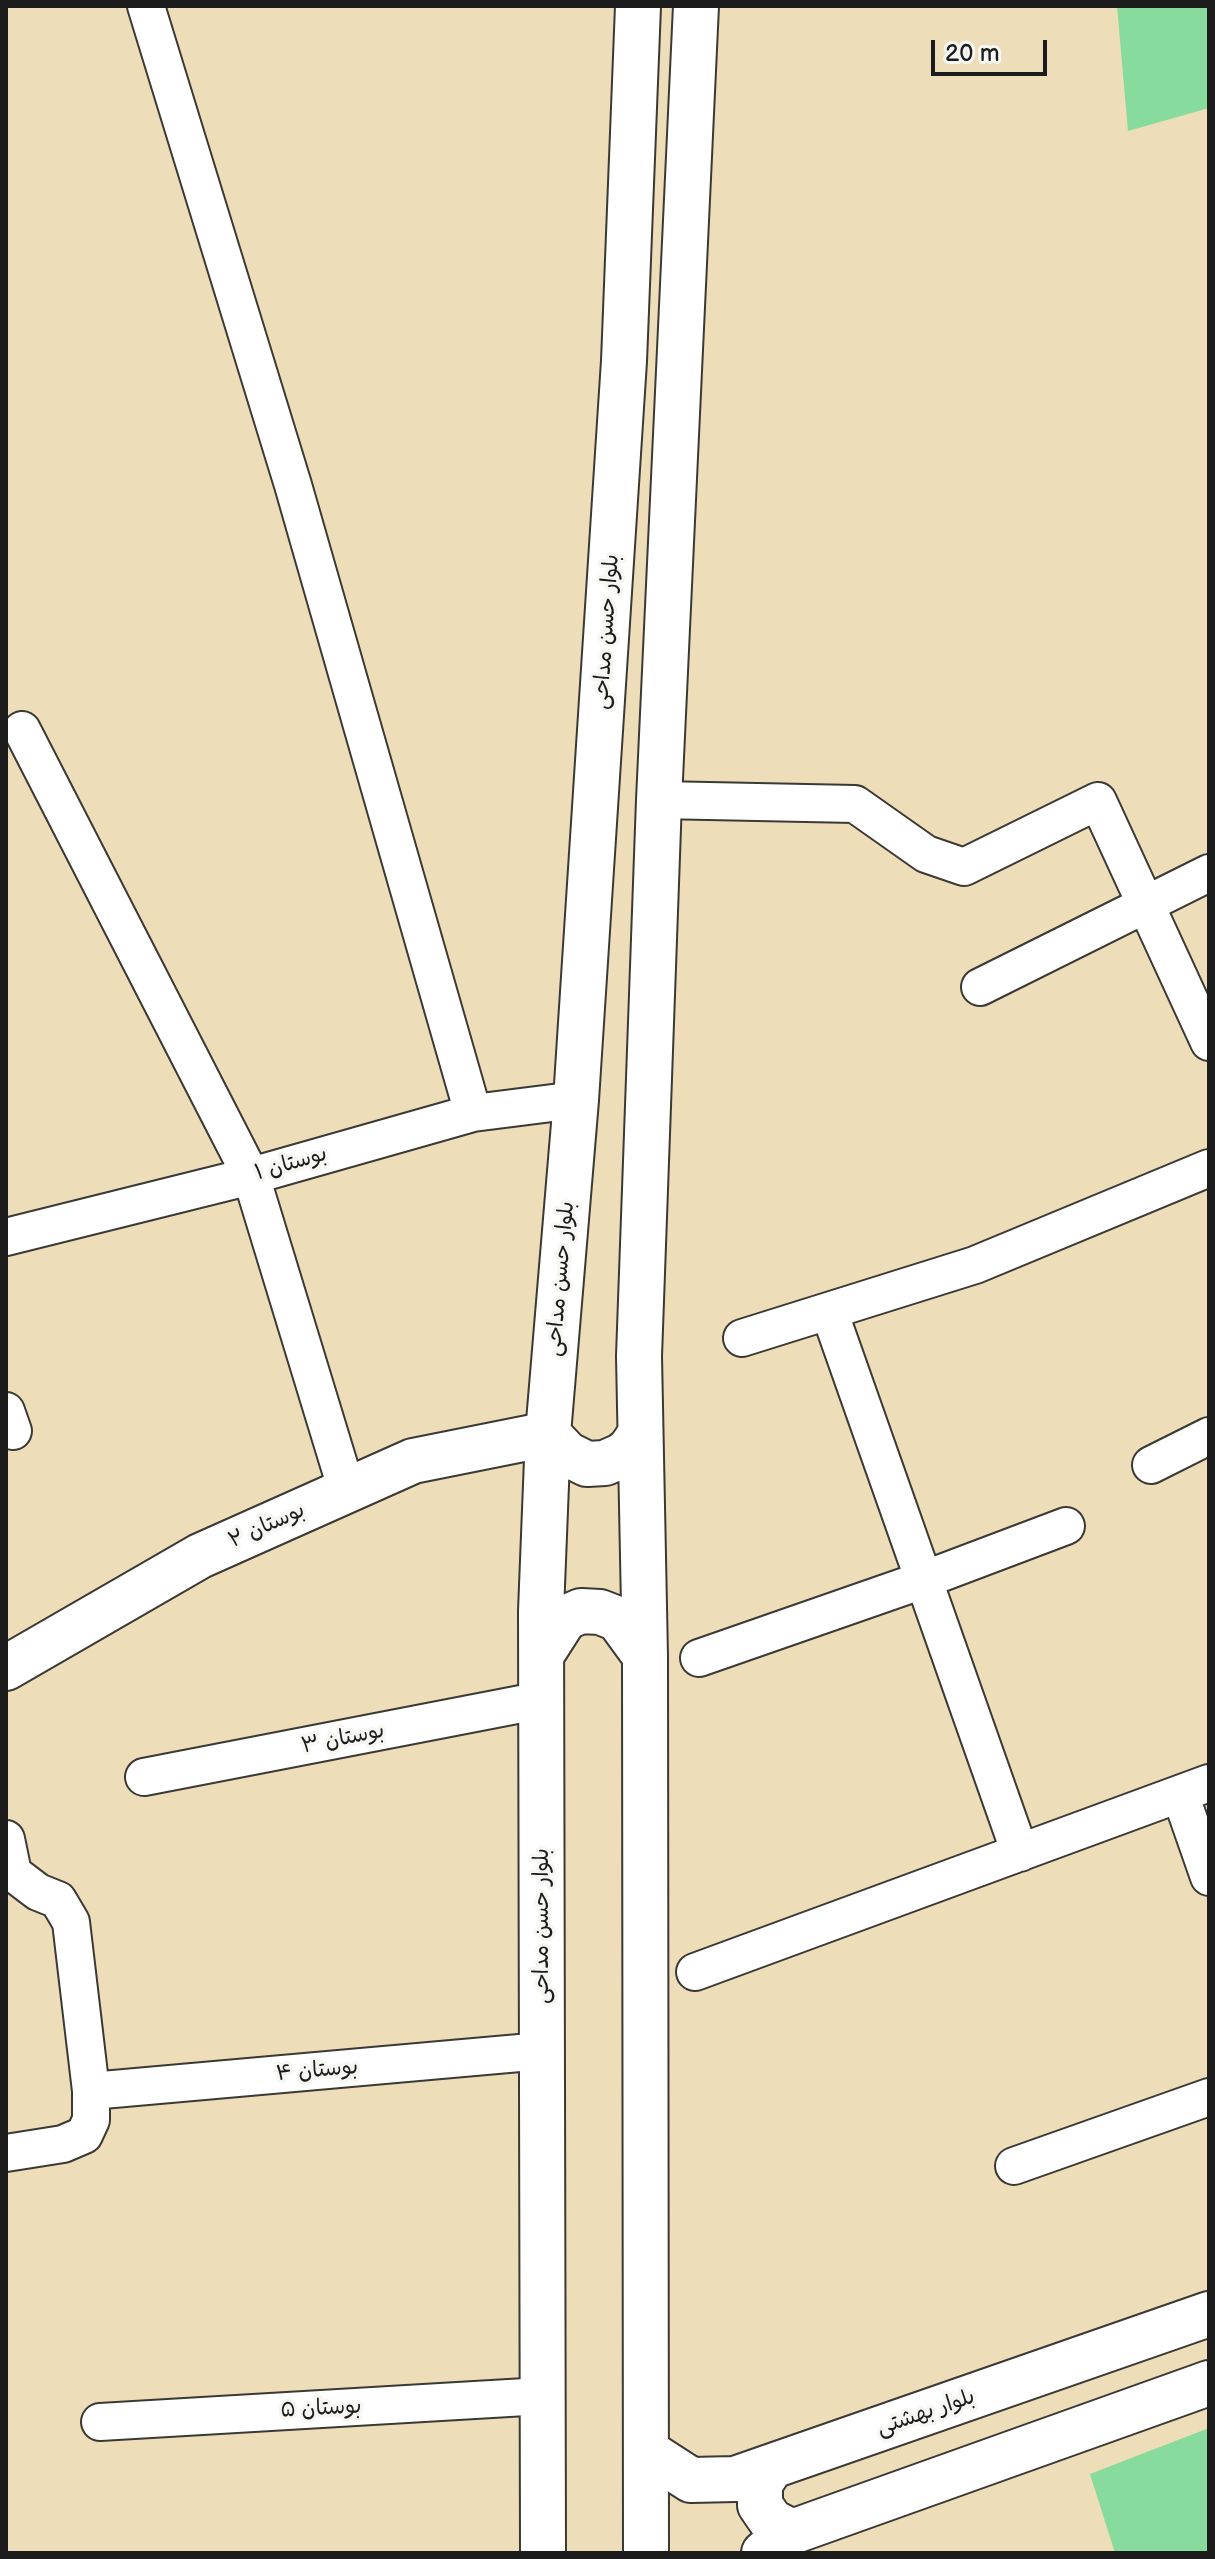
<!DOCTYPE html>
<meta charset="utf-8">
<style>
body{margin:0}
#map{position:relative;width:1215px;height:2559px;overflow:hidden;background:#edddb9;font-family:"Balsamiq Sans",sans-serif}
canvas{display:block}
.frame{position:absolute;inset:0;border:8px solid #1c1c1c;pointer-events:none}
.scale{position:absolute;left:931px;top:40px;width:116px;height:36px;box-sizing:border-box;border:4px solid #1c1c1c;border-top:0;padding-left:10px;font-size:24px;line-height:28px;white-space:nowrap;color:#1c1c1c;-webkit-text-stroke:6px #f6f6f2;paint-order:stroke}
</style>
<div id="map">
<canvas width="1215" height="2559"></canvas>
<div class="frame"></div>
<div class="scale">20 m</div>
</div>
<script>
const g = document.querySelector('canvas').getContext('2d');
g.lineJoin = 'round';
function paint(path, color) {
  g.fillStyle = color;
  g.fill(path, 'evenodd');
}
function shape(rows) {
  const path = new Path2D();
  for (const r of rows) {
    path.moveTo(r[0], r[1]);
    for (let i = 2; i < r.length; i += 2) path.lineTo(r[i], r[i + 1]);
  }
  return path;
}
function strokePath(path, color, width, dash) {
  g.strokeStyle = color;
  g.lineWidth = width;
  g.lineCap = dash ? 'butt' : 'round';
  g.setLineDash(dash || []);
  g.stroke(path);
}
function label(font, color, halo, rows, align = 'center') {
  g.font = font + ' "Balsamiq Sans","Playpen Sans Arabic",sans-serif';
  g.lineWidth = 7;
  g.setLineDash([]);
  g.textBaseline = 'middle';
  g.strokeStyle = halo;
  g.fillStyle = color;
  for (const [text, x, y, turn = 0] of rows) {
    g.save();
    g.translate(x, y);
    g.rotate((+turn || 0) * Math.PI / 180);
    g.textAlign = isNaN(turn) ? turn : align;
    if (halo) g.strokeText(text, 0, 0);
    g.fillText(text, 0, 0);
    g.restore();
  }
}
paint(shape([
 [1117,6,1209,6,1209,108,1128,131],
 [1209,2428,1209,2553,1115,2553,1090,2474]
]), '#86db9d');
const street = shape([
 [146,6,293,485,473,1113],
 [22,730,251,1176,347,1491],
 [659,800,855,804,926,854,964,867,1098,801,1209,1042],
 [980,987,1209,873],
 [6,1237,251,1176,473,1113,576,1100],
 [829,1311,1020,1853],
 [742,1338,975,1265,1209,1168],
 [6,1411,13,1431],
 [1151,1465,1209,1436],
 [699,1658,923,1580,1066,1526],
 [144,1777,542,1700],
 [1180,1794,1209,1877],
 [6,1839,13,1873,38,1892,58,1900,71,1922,91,2091,91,2120,84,2135,63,2144,6,2153],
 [695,1972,1209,1783],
 [91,2091,542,2051],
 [1014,2166,1209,2097],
 [100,2422,543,2396]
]);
const secondary = shape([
 [6,1668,200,1556,413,1461,548,1434],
 [646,2451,691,2480,735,2479,1209,2314],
 [771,2467,760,2484,760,2505,771,2521,792,2532],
 [764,2553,792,2532,1209,2383]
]);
const primary = shape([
 [548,1434,567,1454,587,1464,605,1463,621,1456,630,1449,640,1434],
 [542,1654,565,1618,581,1611,600,1612,618,1619,645,1656],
 [543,2553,541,1611,548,1434,576,1100,624,361,638,6],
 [646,2553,645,1656,639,1356,659,800,696,6]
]);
strokePath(street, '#3b3934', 40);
strokePath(secondary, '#3b3934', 48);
strokePath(primary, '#3b3934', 48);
strokePath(street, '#fff', 36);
strokePath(secondary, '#fff', 44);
strokePath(primary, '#fff', 44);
label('22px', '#1c1c1c', '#f6f6f2', [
 ["بلوار حسن مداحی",607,632,-86],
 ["بوستان ۱",291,1164,-16],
 ["بلوار حسن مداحی",561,1279,-85],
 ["بوستان ۲",267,1526,-24],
 ["بوستان ۳",343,1739,-11],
 ["بلوار حسن مداحی",542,1926,-90],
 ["بوستان ۴",317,2071,-5],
 ["بوستان ۵",321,2409,-3],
 ["بلوار بهشتی",926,2413,-19]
]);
</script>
